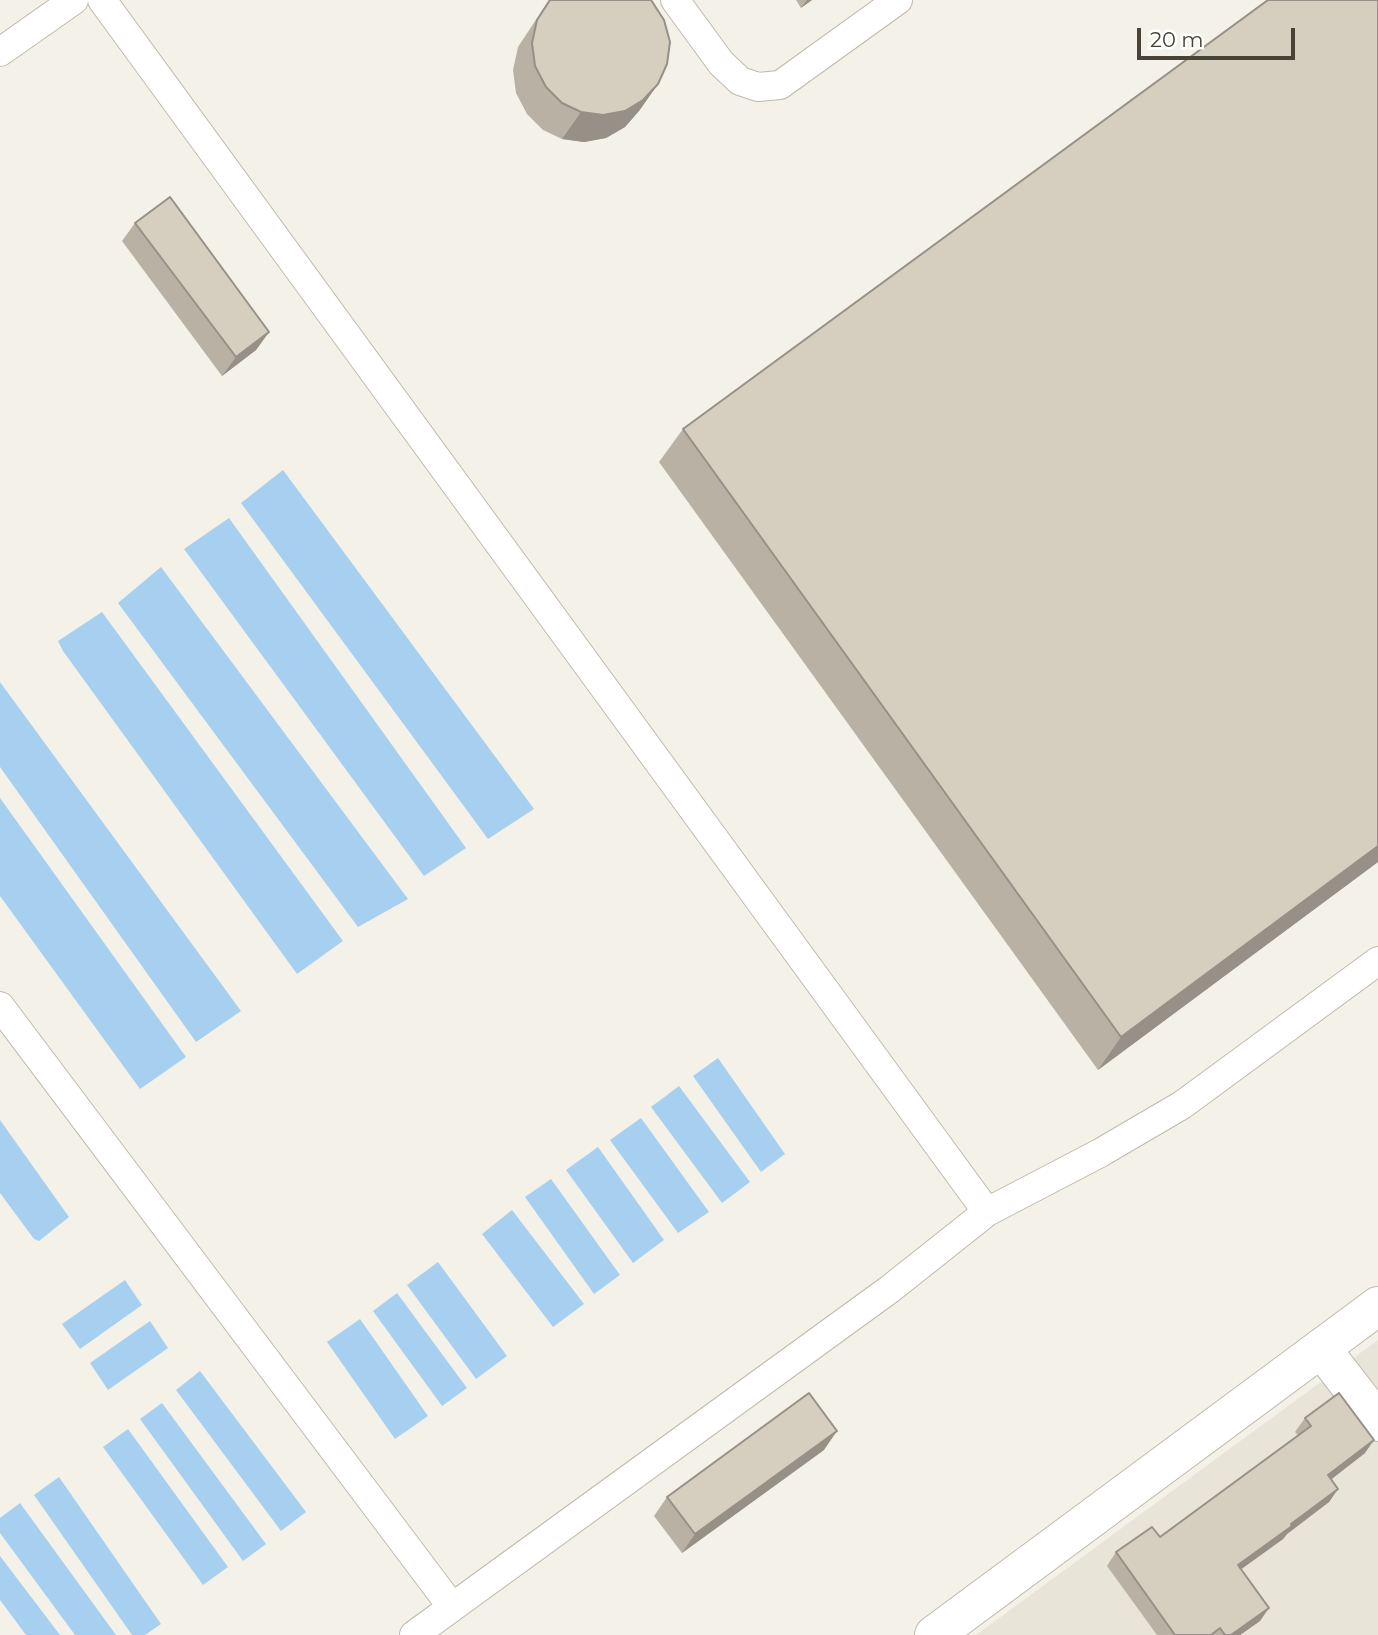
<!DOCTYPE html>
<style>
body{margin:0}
#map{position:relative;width:1378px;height:1635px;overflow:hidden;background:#f4f1e9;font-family:Montserrat,sans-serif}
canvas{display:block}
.scale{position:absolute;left:1137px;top:28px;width:158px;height:32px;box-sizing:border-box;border:4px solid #484237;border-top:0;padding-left:9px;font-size:21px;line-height:24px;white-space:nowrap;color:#484237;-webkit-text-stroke:5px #fff;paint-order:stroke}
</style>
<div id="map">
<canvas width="1378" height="1635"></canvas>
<div class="scale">20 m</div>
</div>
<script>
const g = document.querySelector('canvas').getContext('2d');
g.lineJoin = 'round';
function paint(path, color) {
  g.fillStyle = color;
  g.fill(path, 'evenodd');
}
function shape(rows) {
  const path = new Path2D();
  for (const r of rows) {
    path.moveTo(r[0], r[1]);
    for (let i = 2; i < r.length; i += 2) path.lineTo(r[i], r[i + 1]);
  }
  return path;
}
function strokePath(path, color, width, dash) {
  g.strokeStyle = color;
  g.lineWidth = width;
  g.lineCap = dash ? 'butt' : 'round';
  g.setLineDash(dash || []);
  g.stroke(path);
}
paint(shape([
 [1378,1340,1378,1635,976,1635]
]), '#e8e4d7');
paint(shape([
 [283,470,534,809,488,839,241,503],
 [229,518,466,848,424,876,184,549],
 [161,567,408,899,358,927,118,603],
 [102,612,343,941,297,974,63,651,58,641],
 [0,682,241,1011,196,1042,0,767],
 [0,798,186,1057,140,1089,0,896],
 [718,1058,785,1154,761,1172,693,1076],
 [679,1086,750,1182,722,1203,651,1107],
 [641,1118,709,1212,678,1233,610,1140],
 [0,1120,69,1217,39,1241,34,1239,0,1193],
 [598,1147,664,1240,633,1263,566,1170],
 [551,1179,620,1275,594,1294,525,1197],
 [512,1210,584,1304,553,1327,482,1234],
 [438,1262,507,1356,476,1379,407,1285],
 [125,1280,142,1305,80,1349,62,1324],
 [397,1293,467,1388,442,1406,373,1311],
 [360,1319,428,1416,395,1439,327,1342],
 [150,1321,168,1348,108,1390,90,1363],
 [200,1371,306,1512,281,1531,176,1390],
 [162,1403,266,1544,243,1561,140,1419],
 [128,1429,228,1567,203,1585,103,1447],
 [59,1477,161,1624,145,1635,132,1635,34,1495],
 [20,1503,116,1635,75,1635,0,1533,0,1518],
 [0,1556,60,1635,26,1635,0,1600]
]), '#a7d0f0');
const service = shape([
 [102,0,987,1212,890,1289,414,1635],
 [675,0,721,63,740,81,758,87,780,85,898,0],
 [0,52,74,0],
 [0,1006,452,1607],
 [987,1212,1100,1153,1182,1105,1378,961]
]);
const minor = shape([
 [1321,1348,1378,1422],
 [934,1635,1378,1306]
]);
strokePath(service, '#c0baac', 30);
strokePath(minor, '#c0baac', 40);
strokePath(service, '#fff', 28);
strokePath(minor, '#fff', 38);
paint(shape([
 [549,0,658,84,639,111,625,127,606,138,584,142,562,139,543,130,527,114,516,93,513,70,518,47],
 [796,0,812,0,801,8],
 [1378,0,1378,862,1098,1070,659,462,683,429],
 [135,223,269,332,256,350,222,376,122,241],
 [1305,1418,1365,1453,1331,1479,1338,1489,1329,1502,1287,1534,1283,1539,1241,1569,1260,1621,1240,1635,1157,1635,1107,1566,1116,1552,1160,1537,1298,1435,1295,1432],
 [824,1450,682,1553,654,1516,667,1497]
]), '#b8b1a4');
paint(shape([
 [807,0,812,0,801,8],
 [658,84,639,111,625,127,606,138,584,142,562,139,581,112],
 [269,332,256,350,222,376,236,357],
 [1378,846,1378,862,1098,1070,1121,1037],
 [837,1431,824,1450,682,1553,695,1534],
 [1374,1440,1365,1453,1319,1489,1328,1475],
 [1338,1489,1329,1502,1287,1534,1283,1539,1229,1578,1238,1565],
 [1269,1608,1260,1621,1240,1635,1231,1635]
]), '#969086');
const building = shape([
 [550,0,651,0,664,20,670,42,667,64,658,84,643,100,625,111,603,115,581,112,562,103,546,87,535,66,532,43,537,20,550,0],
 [1268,0,1378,0,1378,846,1121,1037,683,429,1268,0],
 [170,197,269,332,236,357,135,223,170,197],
 [809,1393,837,1431,695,1534,667,1497,809,1393],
 [1339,1393,1374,1440,1328,1475,1338,1489,1291,1524,1292,1526,1238,1565,1269,1608,1231,1635,1225,1635,1220,1628,1211,1635,1175,1635,1116,1552,1152,1527,1160,1537,1311,1426,1305,1418,1339,1393]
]);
paint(building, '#d6cebf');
strokePath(building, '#969086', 2);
</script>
